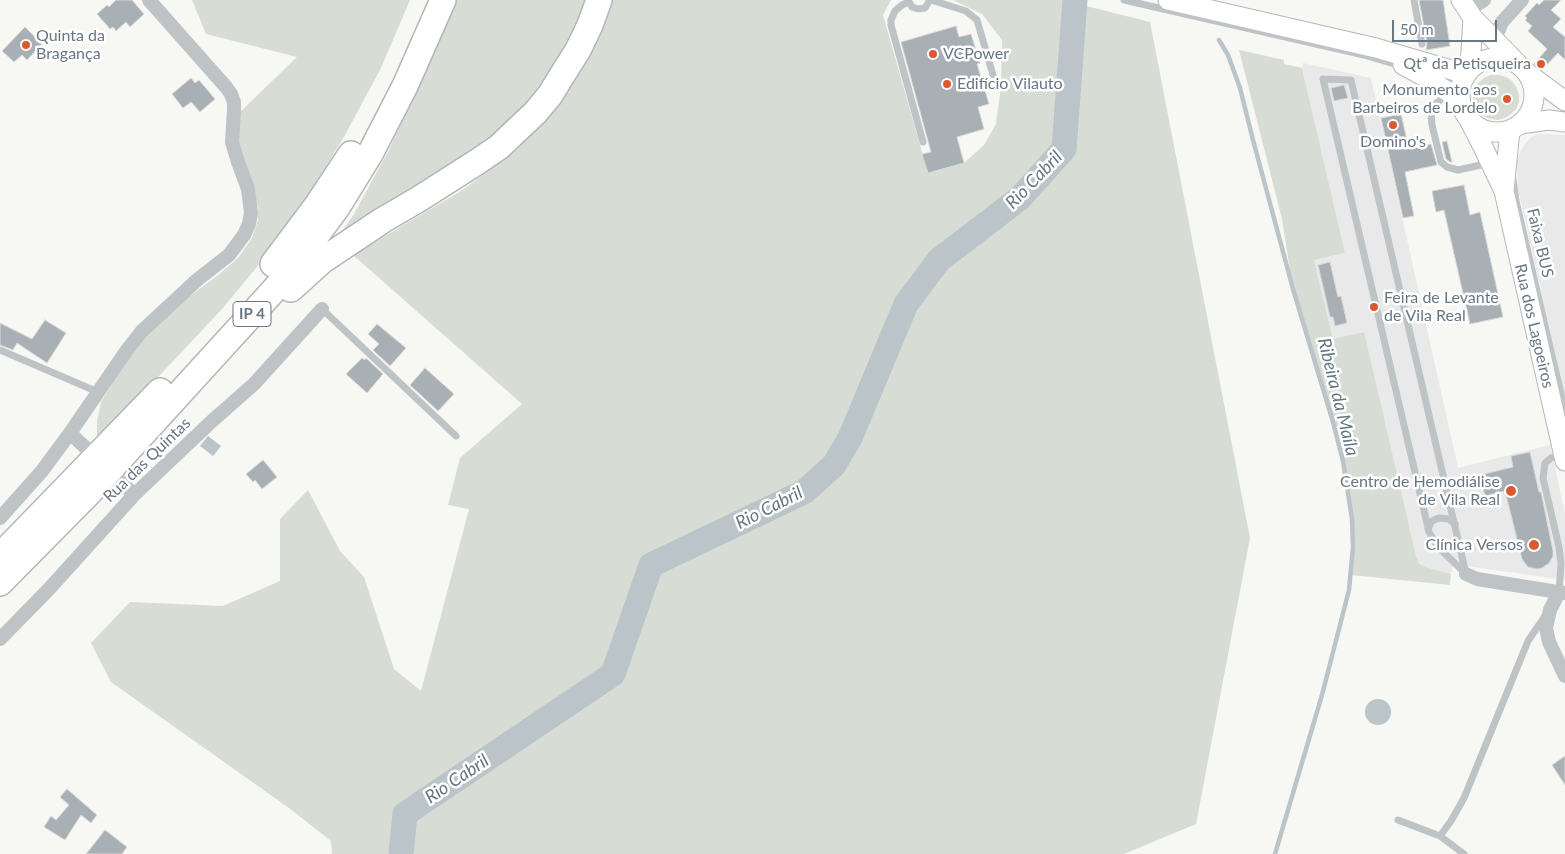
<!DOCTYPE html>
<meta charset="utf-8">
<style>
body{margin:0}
#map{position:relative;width:1565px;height:854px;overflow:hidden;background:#f7f7f4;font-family:Lato,sans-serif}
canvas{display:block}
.scale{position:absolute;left:1392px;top:20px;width:105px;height:22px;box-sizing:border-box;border:2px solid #687784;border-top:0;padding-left:6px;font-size:15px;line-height:18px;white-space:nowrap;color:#687784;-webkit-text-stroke:4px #fff;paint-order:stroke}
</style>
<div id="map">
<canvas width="1565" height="854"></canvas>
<div class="scale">50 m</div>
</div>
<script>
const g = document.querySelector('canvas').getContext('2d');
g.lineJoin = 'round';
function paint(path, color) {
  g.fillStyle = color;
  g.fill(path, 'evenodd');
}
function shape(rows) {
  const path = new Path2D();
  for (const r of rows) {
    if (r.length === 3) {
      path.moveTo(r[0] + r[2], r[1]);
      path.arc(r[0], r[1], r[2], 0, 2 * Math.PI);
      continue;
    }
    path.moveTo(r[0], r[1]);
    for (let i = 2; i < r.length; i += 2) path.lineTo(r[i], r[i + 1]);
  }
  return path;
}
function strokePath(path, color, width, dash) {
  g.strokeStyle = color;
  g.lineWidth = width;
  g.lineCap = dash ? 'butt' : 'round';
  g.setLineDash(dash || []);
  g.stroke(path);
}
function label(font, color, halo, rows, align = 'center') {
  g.font = font + ' Lato,sans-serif';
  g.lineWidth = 5;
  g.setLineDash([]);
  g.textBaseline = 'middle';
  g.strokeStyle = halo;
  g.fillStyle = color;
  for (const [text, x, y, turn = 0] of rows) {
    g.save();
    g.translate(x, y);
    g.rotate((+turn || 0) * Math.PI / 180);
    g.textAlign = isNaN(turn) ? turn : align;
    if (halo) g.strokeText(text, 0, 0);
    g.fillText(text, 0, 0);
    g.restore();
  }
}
paint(shape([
 [1303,63,1371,78,1458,468,1550,445,1565,514,1565,580,1453,564,1451,574,1425,567,1417,560,1363,332,1333,340,1314,260,1345,253,1302,68],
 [1539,134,1565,135,1565,396,1518,189,1517,160,1521,150,1526,142,1533,136]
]), '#e8e9e8');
paint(shape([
 [192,0,410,0,381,68,345,135,311,191,285,229,256,268,222,309,97,442,97,421,101,402,137,346,145,336,182,302,217,276,238,258,252,238,258,220,258,207,235,143,240,112,297,57,206,34],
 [456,0,586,0,578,21,552,72,523,112,471,158,338,237,354,214,389,150,428,65],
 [610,0,891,0,883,15,928,173,964,163,984,145,996,124,1001,87,1002,40,982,14,953,0,1062,0,1150,22,1250,538,1196,824,1124,854,332,854,331,841,289,808,111,682,91,643,130,602,223,606,280,581,280,519,308,490,340,551,364,577,394,669,421,691,469,509,448,505,460,458,522,404,353,255,461,191,517,150,556,105,597,41],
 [1239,50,1284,60,1284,64,1302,68,1345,253,1314,260,1333,339,1364,332,1416,556,1419,563,1425,567,1451,574,1450,585,1351,575,1353,547,1352,519,1343,461,1333,422,1293,289,1282,219],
 [1491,75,1498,75,1506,77,1512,81,1516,87,1519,94,1519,102,1516,109,1511,114,1505,118,1498,120,1490,119,1483,116,1478,111,1474,105,1473,97,1474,90,1478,83,1484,78]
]), '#d7dcd4');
paint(shape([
 [208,436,221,446,213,456,200,446],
 [1378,712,13]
]), '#bac4c9');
strokePath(shape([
 [1219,40,1228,55,1240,88,1253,140,1293,289,1333,422,1343,461,1352,519,1353,547,1349,590,1322,695,1275,854]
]), '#bac4c9', 4.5);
strokePath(shape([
 [401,854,405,814,613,674,651,565,804,492,834,465,850,438,906,304,939,260,1020,198,1064,149,1075,0]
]), '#bac4c9', 25);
const building = shape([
 [116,0,132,0,144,14,130,27,126,22,116,31,113,27,110,29,97,14,107,5,109,7,116,0],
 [1419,0,1443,0,1450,46,1426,50,1427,43,1419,0],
 [1544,0,1561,0,1551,10,1561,19,1553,27,1565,37,1565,60,1558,53,1542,70,1534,64,1547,49,1528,31,1532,26,1525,20,1527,18,1525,16,1537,3,1539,5,1544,0],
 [956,26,959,37,971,34,980,63,977,64,989,104,978,107,984,129,957,137,964,163,928,173,922,154,931,152,901,42,956,26],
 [25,27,42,44,27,60,22,55,14,62,2,51,25,27],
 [191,78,195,83,199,80,215,99,200,112,191,102,183,108,172,94,191,78],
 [1344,85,1348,98,1334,101,1331,88,1344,85],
 [1401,114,1409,149,1431,144,1437,165,1405,172,1414,216,1403,218,1381,118,1401,114],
 [1447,141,1452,162,1450,162,1446,159,1442,142,1447,141],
 [1464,185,1470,215,1480,212,1503,317,1470,324,1444,210,1436,212,1432,191,1464,185],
 [1330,262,1338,297,1341,296,1347,323,1335,326,1333,317,1330,317,1318,265,1330,262],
 [45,320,66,333,47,363,17,343,13,350,0,345,0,323,32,339,45,320],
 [377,324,406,348,390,366,373,350,379,344,368,334,377,324],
 [362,358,365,360,366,358,383,374,367,393,346,374,362,358],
 [425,368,454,394,438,411,410,385,425,368],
 [1530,452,1539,492,1541,492,1553,551,1553,556,1549,563,1542,568,1537,569,1528,567,1522,559,1505,491,1485,496,1480,475,1513,467,1511,456,1530,452],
 [263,460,277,477,262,489,255,480,253,482,246,474,263,460],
 [1565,756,1565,785,1552,765,1565,756],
 [67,789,97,815,91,823,81,815,65,840,44,827,51,816,56,820,69,805,60,797,67,789],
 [105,830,127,847,122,854,86,854,105,830]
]);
paint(building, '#a8b0b5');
strokePath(building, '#d9d9d7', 1);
const secondary = shape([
 [1168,0,1376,48,1465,74],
 [1461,0,1473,18,1517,63],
 [1497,95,37],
 [1403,65,1425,77,1450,93,1461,106],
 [1470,68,1473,18],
 [1526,72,1565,101],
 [1468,118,1482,145,1504,191,1565,461],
 [1520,124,1549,120,1565,122],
 [1504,190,1510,130]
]);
const highway = shape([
 [273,264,318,204,351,154],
 [291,289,323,260,383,220,419,199,477,162,499,147,519,128,535,113,550,95,561,77,578,50,590,25,599,0],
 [0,556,160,391],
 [0,583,87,495,274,290,302,255,338,206,370,154,405,86,443,0]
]);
strokePath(secondary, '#b3b8bd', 21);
strokePath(highway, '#b2b6b9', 28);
strokePath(shape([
 [908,0,912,7,918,9,925,8,930,0],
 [931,0,966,11,977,20,993,75],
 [1124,0,1364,55,1401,66],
 [1414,0,1422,44],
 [908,2,902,5,895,11,891,20,891,25,923,142],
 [1323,79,1351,80,1466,574,1438,547,1429,532,1323,79],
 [1449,94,1435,104,1431,112,1432,125,1441,162,1447,167,1458,170,1490,163],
 [1513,179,1516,201,1565,411],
 [322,309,456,436],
 [0,350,98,392],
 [1428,529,1432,521,1439,518,1449,519,1455,524],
 [1438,547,1443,548,1450,546,1456,541,1457,535],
 [1559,592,1561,564,1559,547,1543,478,1545,463,1551,458,1563,453],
 [1398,820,1440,836,1464,854],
 [1440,836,1451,821,1464,798,1528,641,1545,616]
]), '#bec3c6', 7);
strokePath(shape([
 [1468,10,1484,0],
 [1497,43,1497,34,1502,22,1522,0],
 [70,433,88,450],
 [118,479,134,495],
 [0,518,42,471,70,433,127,350,141,332,197,280,229,255,244,235,249,224,251,213,248,189,238,162,232,142,234,110,234,102,231,94,226,87,149,0],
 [1466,574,1477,579,1565,593],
 [1559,592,1550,610,1546,628,1549,642,1565,676],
 [0,639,49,589,134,495,212,421,254,384,322,309]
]), '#bec3c6', 14);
strokePath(secondary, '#fff', 19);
strokePath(highway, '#fff', 25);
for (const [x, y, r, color] of [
 [26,45,5,"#db5931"],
 [933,54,5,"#db5931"],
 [1541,64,5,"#db5931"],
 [947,84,5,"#db5931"],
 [1507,99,5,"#db5931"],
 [1393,125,5,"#db5931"],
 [1374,307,5,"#db5931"],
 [1511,491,6,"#db5931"],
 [1534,545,6,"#db5931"]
]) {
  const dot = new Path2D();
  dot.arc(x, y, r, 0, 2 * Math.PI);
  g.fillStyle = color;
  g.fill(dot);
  strokePath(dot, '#fff', 2);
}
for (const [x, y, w] of [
 [252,314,38]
]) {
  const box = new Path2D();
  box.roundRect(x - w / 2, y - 12.5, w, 25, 4);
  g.fillStyle = '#fff';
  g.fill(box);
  strokePath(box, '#687784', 1);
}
label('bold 15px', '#687784', null, [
 ["IP 4",252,314]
]);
label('16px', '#687784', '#fff', [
 ["Quinta da",36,36],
 ["Bragança",36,54],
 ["VCPower",943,54],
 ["Qtª da Petisqueira",1531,64,"right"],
 ["Edifício Vilauto",957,84],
 ["Monumento aos",1497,90,"right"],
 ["Barbeiros de Lordelo",1497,108,"right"],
 ["Domino's",1393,142,"center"],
 ["Feira de Levante",1384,298],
 ["de Vila Real",1384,316],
 ["Centro de Hemodiálise",1500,482,"right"],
 ["de Vila Real",1500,500,"right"],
 ["Clínica Versos",1523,545,"right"]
], 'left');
label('16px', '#687784', '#fff', [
 ["Faixa BUS",1540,243,77],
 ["Rua dos Lagoeiros",1534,326,77],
 ["Rua das Quintas",147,460,-44]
]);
label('italic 18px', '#637880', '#fff', [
 ["Rio Cabril",1034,180,-46],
 ["Ribeira da Maíla",1338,397,76],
 ["Rio Cabril",769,508,-27],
 ["Rio Cabril",457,779,-34]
]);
</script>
